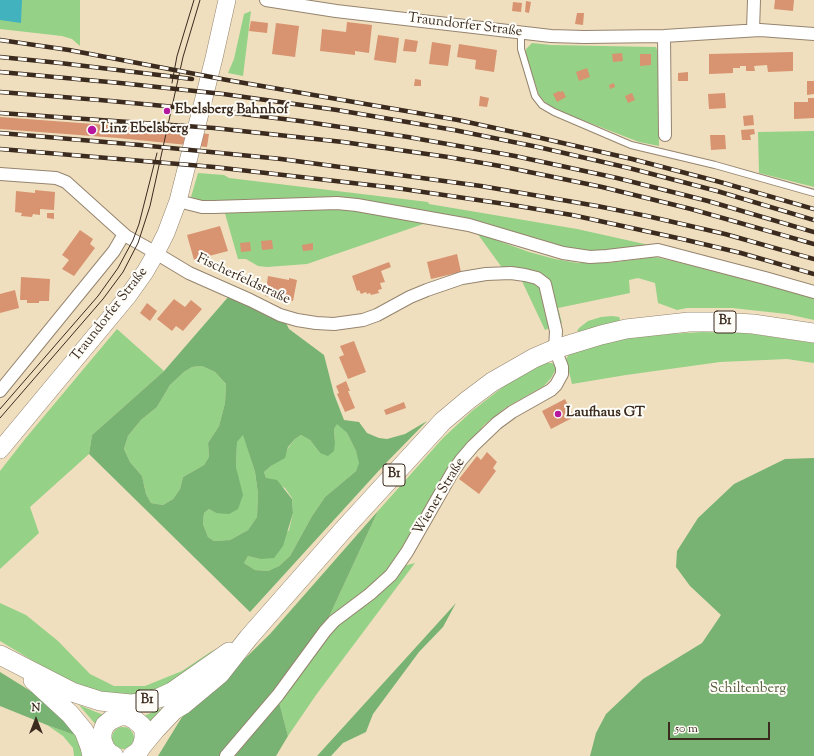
<!DOCTYPE html>
<meta charset="utf-8">
<style>
body{margin:0}
#map{position:relative;width:814px;height:756px;overflow:hidden;background:#efdfbf;font-family:"Sorts Mill Goudy",serif}
canvas{display:block}
.north{position:absolute;left:16px;top:700px;width:40px;height:40px;-webkit-text-stroke:3px #fdfcf7;paint-order:stroke;rotate:0deg;font-size:11px;font-weight:700;line-height:16px;text-align:center;color:#3b2a1e}
.north::after{content:'';display:block;margin:auto;width:14px;height:18px;background:#3b2a1e;clip-path:polygon(50% 0,100% 100%,50% 72%,0 100%)}
.scale{position:absolute;left:668px;top:722px;width:102px;height:18px;box-sizing:border-box;border:2px solid #3b2a1e;border-top:0;padding-left:5px;font-size:12px;line-height:14px;white-space:nowrap;color:#3b2a1e;-webkit-text-stroke:3px #fdfcf7;paint-order:stroke}
</style>
<div id="map">
<canvas width="814" height="756"></canvas>
<div class="north">N</div>
<div class="scale">50 m</div>
</div>
<script>
const g = document.querySelector('canvas').getContext('2d');
g.lineJoin = 'round';
function paint(path, color) {
  g.fillStyle = color;
  g.fill(path, 'evenodd');
}
function shape(rows) {
  const path = new Path2D();
  for (const r of rows) {
    if (r.length === 3) {
      path.moveTo(r[0] + r[2], r[1]);
      path.arc(r[0], r[1], r[2], 0, 2 * Math.PI);
      continue;
    }
    path.moveTo(r[0], r[1]);
    for (let i = 2; i < r.length; i += 2) path.lineTo(r[i], r[i + 1]);
  }
  return path;
}
function strokePath(path, color, width, dash) {
  g.strokeStyle = color;
  g.lineWidth = width;
  g.lineCap = dash ? 'butt' : 'round';
  g.setLineDash(dash || []);
  g.stroke(path);
}
function label(font, color, halo, rows, align = 'center') {
  g.font = font + ' "Sorts Mill Goudy",serif';
  g.lineWidth = 4;
  g.setLineDash([]);
  g.textBaseline = 'middle';
  g.strokeStyle = halo;
  g.fillStyle = color;
  for (const [text, x, y, turn = 0] of rows) {
    g.save();
    g.translate(x, y);
    g.rotate((+turn || 0) * Math.PI / 180);
    g.textAlign = isNaN(turn) ? turn : align;
    if (halo) g.strokeText(text, 0, 0);
    g.fillText(text, 0, 0);
    g.restore();
  }
}
paint(shape([
 [0,0,80,0,80,46,72,39,62,36,0,29],
 [251,11,243,76,228,73,234,59,244,14],
 [532,43,551,45,656,47,658,53,659,146,639,142,554,109,545,102,539,95,526,55,526,49],
 [814,131,814,187,759,173,758,132],
 [198,173,224,175,229,178,428,202,429,204,577,229,649,245,610,251,583,252,364,201,204,202,191,197],
 [347,208,429,222,307,264,267,267,258,266,246,259,238,259,224,210],
 [477,233,529,252,555,259,578,263,608,263,655,257,673,261,786,290,814,298,814,320,787,314,732,308,687,308,677,310,658,303,655,283,638,278,629,280,630,293,558,308,562,323,545,330,521,279,503,269],
 [612,316,619,317,620,319,618,323,579,332,577,331,579,328,588,321,601,317],
 [117,329,164,371,92,435,89,454,30,507,39,533,0,569,0,471,25,439],
 [702,332,747,333,814,343,814,363,787,359,720,362,626,375,572,384,566,359,570,353,593,345,637,336],
 [545,363,552,363,555,365,555,371,551,378,544,386,505,408,484,425,462,452,388,572,371,588,328,619,378,511,443,438,472,411,508,383],
 [202,366,215,372,226,384,225,403,219,426,208,443,209,457,204,465,183,477,180,489,173,499,163,505,151,503,146,494,142,476,130,462,124,449,128,436,141,420,157,407,170,385,184,372,192,367],
 [337,423,347,433,356,451,360,463,356,471,325,497,312,516,290,556,279,566,268,571,255,570,244,563,248,556,260,559,289,530,293,513,292,498,285,488,266,478,264,472,271,466,284,458,288,448,295,439,301,435,310,440,320,453,335,442,334,429],
 [243,434,255,472,258,494,257,517,248,530,230,540,214,541,208,537,203,524,204,513,209,509,216,513,238,479,236,467,237,442],
 [415,563,316,695,288,736,279,702,329,631,403,566],
 [0,603,26,615,58,641,90,674,114,686,145,686,182,671,215,649,194,670,168,689,118,700,68,682,0,641],
 [171,704,152,728,144,716],
 [79,705,96,712,104,715,97,726],
 [47,725,80,737,85,756,74,756,73,748,63,736],
 [123,738,11]
]), '#95d186');
paint(shape([
 [229,296,286,323,289,329,324,355,334,394,344,420,359,422,367,433,379,438,387,439,405,434,427,421,384,465,250,612,89,454,92,435,164,371],
 [202,366,215,372,226,384,225,403,219,426,208,443,209,457,204,465,183,477,180,489,173,499,163,505,151,503,146,494,142,476,130,462,124,449,128,436,141,420,157,407,170,385,184,372,192,367],
 [337,424,347,433,356,451,359,463,356,471,325,497,312,516,290,556,279,566,268,571,255,570,244,563,248,556,260,559,274,558,283,546,293,513,292,499,277,480,266,478,264,472,271,466,285,458,288,447,295,439,301,435,310,440,320,453,328,456,334,451,335,442,334,429],
 [243,435,255,472,258,494,257,517,248,530,230,540,214,541,208,537,203,524,204,513,209,509,216,513,229,514,238,509,243,495,236,467,237,442],
 [814,458,814,756,590,756,596,733,606,714,643,679,702,643,721,615,690,586,676,567,677,551,698,518,734,484,785,459],
 [378,511,328,619,253,719,219,756,158,756,182,717,218,685,270,634],
 [456,603,443,627,419,652,373,714,366,732,343,743,331,756,317,756],
 [0,672,37,695,80,737,47,725,0,706],
 [279,702,288,736,276,756,235,756]
]), '#78b373');
paint(shape([
 [0,0,22,0,21,23,0,20]
]), '#43b2bf');
paint(shape([
 [775,0,794,0,793,11,774,9],
 [526,1,531,2,529,13,525,12],
 [513,2,522,3,521,12,512,11],
 [577,13,584,13,583,25,575,24],
 [251,21,268,23,267,33,249,31],
 [347,22,372,25,369,53,355,51,355,55,320,51,322,29,346,32],
 [276,23,299,26,295,57,272,54],
 [378,35,399,38,396,63,374,60],
 [405,39,418,41,416,52,403,51],
 [432,42,451,45,448,66,429,64],
 [459,44,497,50,494,72,475,69,476,60,457,57],
 [793,52,793,71,768,72,767,65,754,66,755,71,746,71,746,66,740,66,740,68,733,68,733,73,709,74,709,54],
 [622,53,623,61,613,62,612,54],
 [640,54,651,54,651,65,640,66],
 [587,68,590,77,579,81,576,72],
 [688,72,688,81,678,81,678,73],
 [415,79,421,80,421,86,414,86],
 [807,81,814,81,814,94,807,95],
 [614,83,615,87,610,89,609,85],
 [559,91,560,92,563,91,566,97,557,102,553,94],
 [632,93,635,100,628,103,625,96],
 [725,93,726,108,709,109,708,94],
 [480,96,489,98,487,107,479,106],
 [808,98,814,98,814,118,794,119,794,102,808,102],
 [753,115,754,125,744,126,743,116],
 [0,117,120,126,209,134,207,147,118,138,0,129],
 [754,129,755,134,750,135,751,140,742,140,741,130],
 [710,135,725,135,726,149,711,150],
 [35,190,55,192,54,210,40,209,40,215,33,214,32,217,21,216,22,213,15,212,16,191,35,193],
 [47,213,54,213,54,219,47,218],
 [220,226,228,251,194,260,187,235],
 [80,230,93,239,90,244,95,248,74,276,62,269,69,260,62,255],
 [272,240,273,249,262,250,261,241],
 [250,242,251,251,241,252,240,243],
 [313,243,313,250,303,251,302,245],
 [457,254,461,272,431,279,427,262],
 [389,262,391,267,381,271,385,282,380,283,382,289,378,290,379,293,371,295,370,293,367,294,366,292,361,294,359,290,357,291,352,276],
 [268,276,289,280,289,278,297,280,293,301,265,296],
 [21,277,50,279,49,301,39,301,39,303,27,303,27,300,20,300],
 [15,290,19,308,0,313,0,294],
 [174,299,185,307,191,300,202,309,183,331,176,326,172,331,157,319],
 [147,303,157,311,150,321,140,313],
 [354,341,366,372,348,379,339,357,344,355,340,346],
 [346,381,350,391,348,391,355,408,345,412,337,394,339,393,336,386],
 [565,399,574,417,551,429,542,411],
 [404,402,406,408,386,415,384,410],
 [487,452,497,462,493,468,496,471,479,494,459,479,477,456,481,460]
]), '#d89370');
const lane = shape([
 [521,32,521,49,535,96,542,105,554,112,631,145,715,165,814,193]
]);
const street = shape([
 [266,0,336,11,551,36,584,37,664,36,760,30,814,34],
 [753,30,754,0],
 [664,36,665,135],
 [0,174,56,178,66,182,126,236,144,246,189,273,250,300,280,315,297,320,316,323,334,324,363,320,377,315,410,297,427,290,462,278,486,274,511,273,525,275,537,278,545,284,556,331,555,349,562,367,562,374,556,385,551,390,512,412,497,423,473,446,461,460,452,473,407,552,391,575,370,594,334,621,325,631,278,695,226,756],
 [178,201,202,207,214,207,337,203,357,205,469,225,563,253,590,257,607,256,658,250,765,278,814,292],
 [0,391,114,251,124,234]
]);
const secondary = shape([
 [0,450,128,296,145,272,156,253,166,233,178,201,214,58,227,0]
]);
const primary = shape([
 [0,655,72,692,100,701,131,704,143,702,159,698,172,692,229,652],
 [33,680,70,714,84,731,90,747,92,756],
 [142,746,156,729,174,710,184,704,220,674,249,637,344,529,443,421,468,400,492,382,534,358,555,349,601,335,626,329,689,322,718,322,753,324,814,333],
 [114,756,109,753,105,748,102,740,102,733,105,725,111,720,120,716,128,716,135,720,142,726,144,731,144,739,142,746,138,752,132,756]
]);
strokePath(lane, '#95846e', 8);
strokePath(street, '#95846e', 14);
strokePath(secondary, '#95846e', 18);
strokePath(primary, '#95846e', 20);
strokePath(lane, '#fff', 6);
strokePath(street, '#fff', 12);
strokePath(secondary, '#fff', 17);
strokePath(primary, '#fff', 19);
strokePath(shape([
 [172,83,177,56,194,0],
 [0,409,98,296,118,268,133,240,139,224,157,153],
 [0,418,103,299,123,272,138,243,150,206,183,57,200,0]
]), '#3b2a1e', 1);
const rail = shape([
 [0,40,69,50,227,80,458,120,541,138,632,159,720,182,814,209],
 [0,57,60,63,192,79],
 [0,72,120,83,223,94,337,110,454,130,538,147,629,168,717,191,814,220],
 [0,92,100,100,218,111,300,121,408,137,515,156,617,178,708,201,814,232],
 [0,113,214,128,343,142,448,157,500,166,602,187,691,209,814,244],
 [0,133,140,145,281,159,481,186,597,206,647,216,725,234,814,259],
 [0,149,214,167,396,188,512,205,572,215,682,239,741,253,814,274]
]);
strokePath(rail, '#3b2a1e', 4.5);
strokePath(rail, '#fdfcf7', 3, [9]);
for (const [x, y, r, color] of [
 [167,111,4,"#b5179e"],
 [92,130,5,"#b5179e"],
 [558,414,4,"#b5179e"]
]) {
  const dot = new Path2D();
  dot.arc(x, y, r, 0, 2 * Math.PI);
  g.fillStyle = color;
  g.fill(dot);
  strokePath(dot, '#fdfcf7', 1.5);
}
for (const [x, y, w] of [
 [725,322,22],
 [394,475,22],
 [147,701,22]
]) {
  const box = new Path2D();
  box.roundRect(x - w / 2, y - 11, w, 22, 3);
  g.fillStyle = '#fdfcf7';
  g.fill(box);
  strokePath(box, '#3b2a1e', 1);
}
label('bold 13px', '#3b2a1e', null, [
 ["B1",725,322],
 ["B1",394,475],
 ["B1",147,701]
]);
label('14px', '#3b2a1e', '#fdfcf7', [
 ["Traundorfer Straße",465,26,7],
 ["Fischerfeldstraße",243,280,25],
 ["Traundorfer Straße",110,315,-52],
 ["Wiener Straße",440,497,-59]
]);
label('bold 14px', '#3b2a1e', '#fdfcf7', [
 ["Ebelsberg Bahnhof",175,111],
 ["Linz Ebelsberg",101,130],
 ["Laufhaus GT",566,414]
], 'left');
label('14px', '#565c3d', '#fdfcf7', [
 ["Schiltenberg",748,690]
]);
</script>
